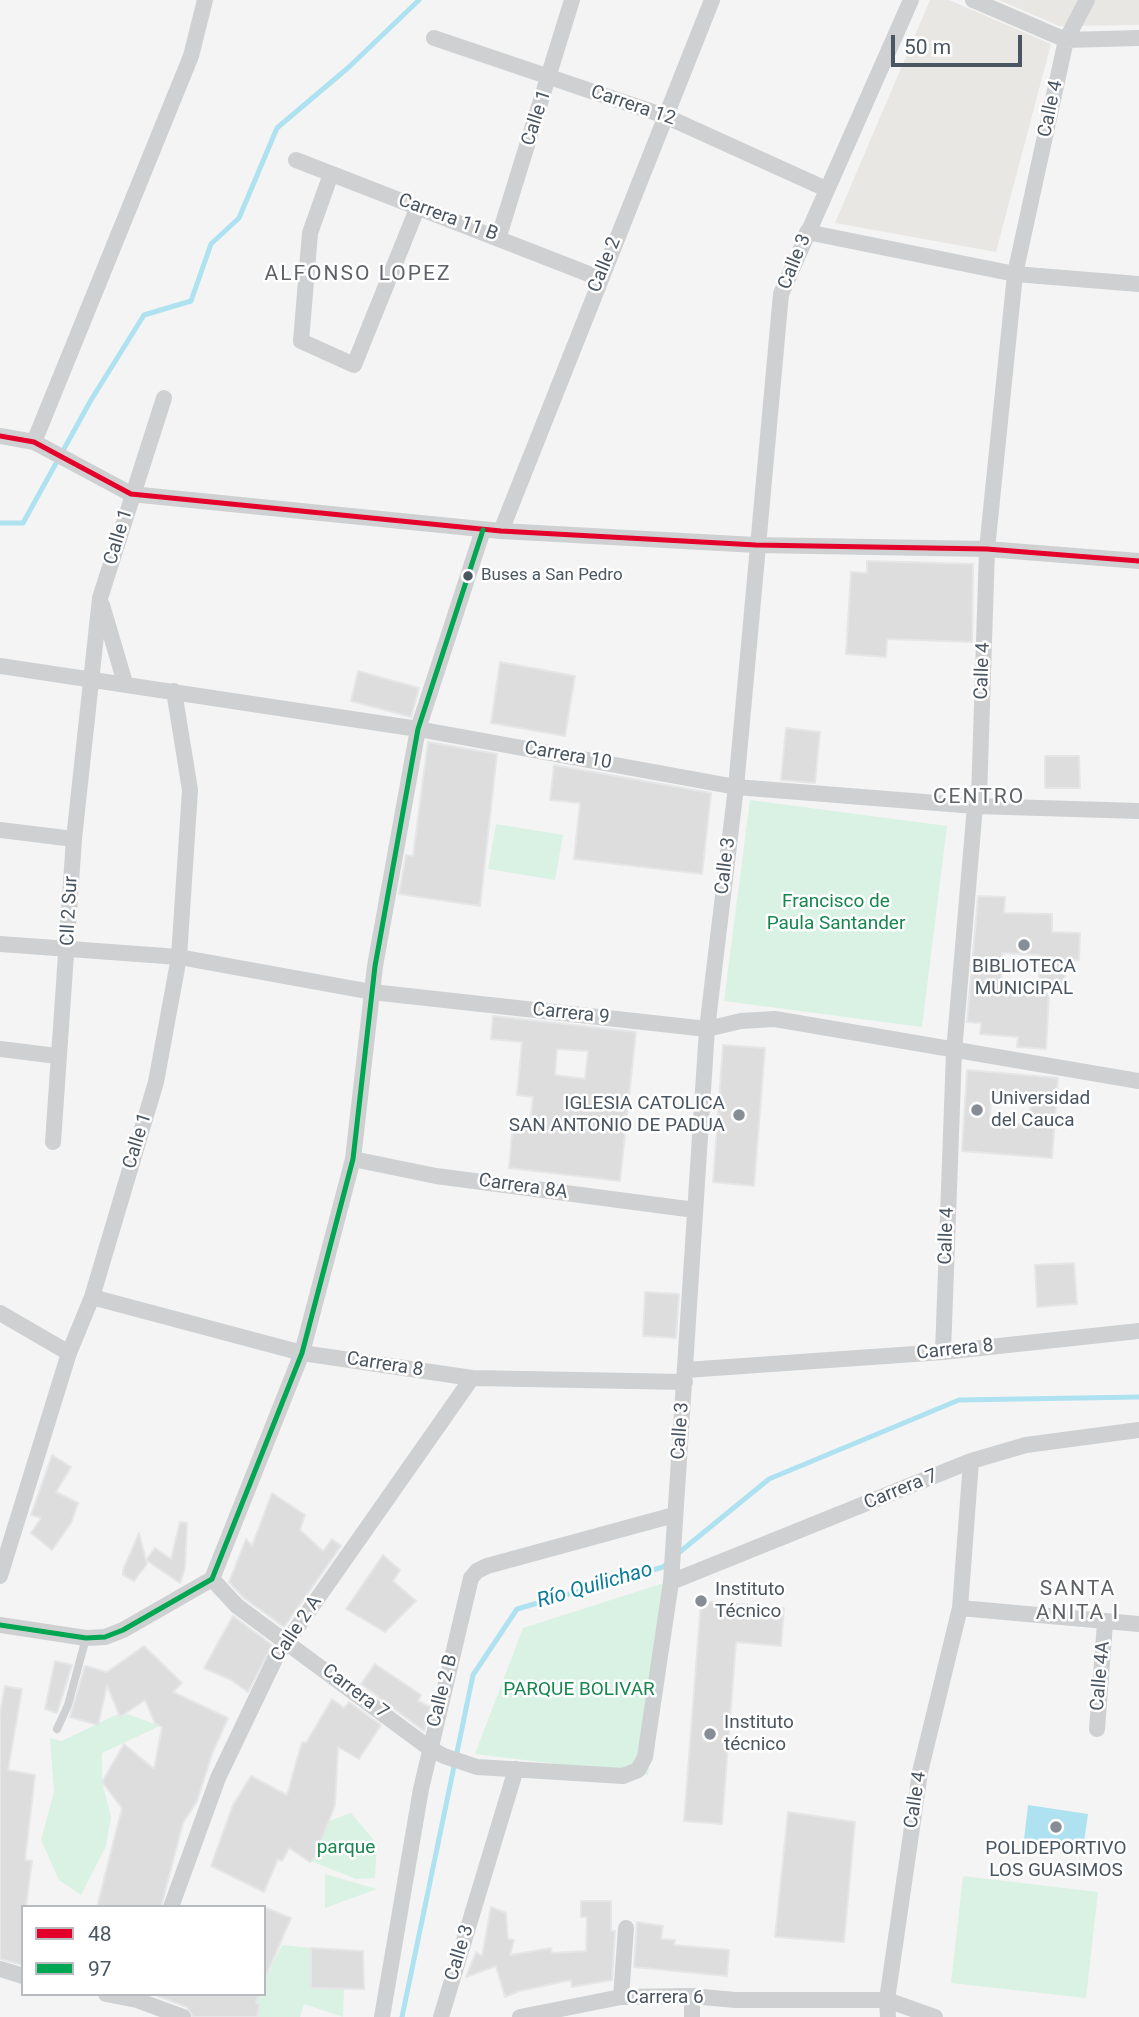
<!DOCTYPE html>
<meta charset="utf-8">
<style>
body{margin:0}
#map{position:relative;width:1139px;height:2017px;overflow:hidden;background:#f4f4f4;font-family:Roboto,sans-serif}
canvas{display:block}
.legend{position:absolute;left:21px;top:1905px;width:245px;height:91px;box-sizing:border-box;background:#fff;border:2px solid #b7bbc0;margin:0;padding:9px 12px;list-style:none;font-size:21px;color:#4a5661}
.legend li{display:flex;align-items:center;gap:14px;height:35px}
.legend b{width:35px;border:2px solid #b7bbc0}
.scale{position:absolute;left:891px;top:35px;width:131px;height:32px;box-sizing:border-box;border:4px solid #4a5661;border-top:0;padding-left:9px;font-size:21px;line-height:24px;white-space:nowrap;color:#4a5661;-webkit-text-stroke:5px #fff;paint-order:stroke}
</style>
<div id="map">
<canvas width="1139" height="2017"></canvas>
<ul class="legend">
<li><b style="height:9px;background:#e4002b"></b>48</li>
<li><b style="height:9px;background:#00a651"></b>97</li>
</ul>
<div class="scale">50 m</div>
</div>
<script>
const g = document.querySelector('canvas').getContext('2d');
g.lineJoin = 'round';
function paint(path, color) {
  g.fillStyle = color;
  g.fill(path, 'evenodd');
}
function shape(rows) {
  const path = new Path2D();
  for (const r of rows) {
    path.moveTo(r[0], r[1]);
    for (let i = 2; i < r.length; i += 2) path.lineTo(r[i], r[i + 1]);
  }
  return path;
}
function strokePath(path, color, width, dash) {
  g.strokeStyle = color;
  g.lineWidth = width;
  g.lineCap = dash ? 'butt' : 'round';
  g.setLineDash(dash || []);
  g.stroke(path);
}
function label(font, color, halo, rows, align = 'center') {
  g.font = font + ' Roboto,sans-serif';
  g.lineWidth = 5;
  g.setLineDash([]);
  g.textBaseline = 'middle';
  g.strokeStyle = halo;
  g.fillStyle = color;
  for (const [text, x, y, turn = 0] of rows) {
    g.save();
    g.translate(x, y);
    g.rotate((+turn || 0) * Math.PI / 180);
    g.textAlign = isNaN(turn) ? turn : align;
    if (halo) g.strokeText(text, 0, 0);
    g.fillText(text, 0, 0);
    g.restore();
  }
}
paint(shape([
 [930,0,949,0,1051,44,996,252,835,223],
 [999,0,1139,0,1139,25,1059,26]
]), '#e8e7e3');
paint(shape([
 [750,800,947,826,922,1027,724,1001],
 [496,824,563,835,555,880,488,869],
 [664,1583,648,1775,475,1754,523,1628],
 [122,1712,160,1726,102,1753,102,1782,111,1817,106,1846,81,1895,59,1880,41,1840,54,1792,50,1738,62,1741],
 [351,1813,377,1844,375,1878,356,1879,311,1861,329,1821],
 [325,1874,377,1889,325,1908],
 [963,1876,1098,1892,1086,1998,951,1983],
 [282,1945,311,1948,311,1988,344,1989,343,2017,304,2004,300,2017,238,2017,256,2004,259,1994,264,1994,264,1981]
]), '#d9f2e3');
paint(shape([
 [1028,1805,1088,1814,1083,1849,1024,1840]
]), '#aee2f0');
strokePath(shape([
 [0,523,23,523,91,400,144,315,191,301,211,244,239,218,277,128,349,67,419,0],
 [676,1555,769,1479,959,1400,1139,1397],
 [402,2017,473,1675,517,1609,663,1567,669,1562]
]), '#aee2f0', 5);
const building = shape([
 [867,561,973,564,972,642,887,639,886,657,846,654,851,572,867,573,867,561],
 [500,662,575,676,565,736,491,723,500,662],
 [358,671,419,688,411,717,351,701,358,671],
 [786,728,820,732,815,783,781,780,786,728],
 [428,742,497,754,480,906,399,894,406,855,413,856,428,742],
 [1045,756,1079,756,1080,788,1045,788,1045,756],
 [554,765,711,793,702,874,574,859,580,803,550,800,554,765],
 [978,896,1005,897,1004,913,1052,914,1052,932,1080,933,1079,960,1065,960,1065,988,1039,987,1040,955,1002,953,1001,991,1049,994,1046,1049,1017,1047,1018,1037,980,1034,981,1023,967,1022,978,896],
 [493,1016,636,1032,620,1181,509,1168,513,1123,530,1125,533,1097,517,1095,522,1042,491,1039,493,1016],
 [557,1049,588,1051,585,1079,555,1075,557,1049],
 [723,1045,765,1048,754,1186,713,1182,723,1045],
 [967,1070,1058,1078,1052,1158,962,1151,967,1070],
 [991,1095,1031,1098,1029,1125,990,1122,991,1095],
 [1074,1263,1077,1304,1037,1307,1035,1265,1074,1263],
 [645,1292,679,1294,676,1338,643,1336,645,1292],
 [52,1455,71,1467,56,1492,78,1503,71,1523,52,1550,31,1533,41,1518,31,1515,52,1455],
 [272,1493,305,1515,300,1530,323,1551,332,1539,341,1546,284,1627,244,1598,229,1582,246,1539,252,1546,272,1493],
 [180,1522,187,1523,185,1568,180,1583,146,1560,155,1548,171,1559,180,1522],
 [139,1533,147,1564,134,1581,123,1575,123,1570,139,1533],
 [383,1555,400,1570,393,1581,416,1601,385,1632,346,1609,383,1555],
 [701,1601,784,1608,781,1646,736,1642,722,1824,684,1821,701,1601],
 [233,1616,272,1645,248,1692,231,1680,204,1668,233,1616],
 [144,1646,182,1683,173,1692,228,1718,212,1754,197,1801,183,1823,161,1907,97,1907,122,1808,102,1782,124,1744,154,1769,162,1727,155,1723,145,1700,120,1717,107,1685,98,1725,70,1717,85,1666,107,1672,144,1646],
 [55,1661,72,1665,57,1713,45,1709,55,1661],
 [375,1664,421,1695,418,1701,430,1707,424,1731,361,1684,375,1664],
 [5,1686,22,1689,8,1770,35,1775,25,1860,32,1861,26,1907,23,1907,23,1965,0,1959,0,1713,5,1686],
 [332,1699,344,1708,349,1702,381,1725,359,1759,338,1747,335,1805,315,1857,310,1862,289,1848,282,1861,278,1859,264,1892,211,1866,233,1805,251,1776,287,1795,302,1742,306,1743,332,1699],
 [788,1812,855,1822,844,1942,775,1937,788,1812],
 [581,1901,611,1901,611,1931,615,1931,612,1980,572,1987,571,1980,519,1991,505,1997,496,1966,466,1977,476,1952,482,1956,491,1907,506,1913,508,1939,514,1940,510,1955,551,1948,552,1953,586,1951,587,1917,581,1917,581,1901],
 [264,1907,291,1918,264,1981,264,1907],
 [637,1922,663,1926,661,1939,675,1940,674,1945,729,1950,727,1976,634,1967,637,1922],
 [311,1948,363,1951,364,1989,311,1988,311,1948],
 [152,1994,259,1994,256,2003,260,2004,257,2017,193,2017,187,2007,152,1994]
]);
paint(building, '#ddddde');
strokePath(building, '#e5e6e7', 2);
strokePath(shape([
 [57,1729,68,1705,86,1638]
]), '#ced0d2', 8);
strokePath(shape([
 [973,0,1066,40,1139,38],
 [434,38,665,116,826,189],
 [296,160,599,278],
 [331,174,310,233,301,341,354,365,417,209],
 [807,232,1015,274,1139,284],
 [499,236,572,0],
 [0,436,34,442,131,494,501,531,756,545,987,549,1139,561],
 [34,442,191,56,205,0],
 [501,531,712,0],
 [102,605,125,683],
 [0,666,418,729,736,787,975,806,1139,811],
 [0,830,74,839],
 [0,944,179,957,372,992,707,1029,741,1021,775,1019,1139,1081],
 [0,1049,57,1056],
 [53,1142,74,839,100,598,164,398],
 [353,1159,436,1176,695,1210],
 [92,1297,302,1353,472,1378,685,1382],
 [0,1313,69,1353],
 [943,1352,954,1052,975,806,979,798,987,549,1015,274,1066,40,1087,0],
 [686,1370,943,1352,1139,1331],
 [0,1576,69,1353,92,1297,156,1082,179,957,190,790,174,691],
 [212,1579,237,1606,429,1748,444,1756,477,1767,623,1776,638,1770,645,1757,671,1582,707,1029,736,787,781,294,911,0],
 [671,1582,971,1461,1026,1445,1139,1430],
 [960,1608,1139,1624],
 [0,1625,86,1638,105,1637,123,1630,212,1579,302,1353,353,1159,375,966,418,729,483,530],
 [1097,1729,1105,1623],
 [171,1907,218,1778,275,1659,472,1378],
 [0,1969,23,1976],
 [106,1994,137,2000,183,2017],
 [621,1997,626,1928],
 [382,2017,421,1789,471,1578,477,1571,487,1566,674,1515],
 [441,2017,516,1769],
 [520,2017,621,1997,692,1996,735,2000,887,2000,935,2017],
 [692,2017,692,1996],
 [888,2017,887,2000,920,1772,960,1608,971,1461]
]), '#ced0d2', 16);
strokePath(shape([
 [0,436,34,442,131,494,501,531,756,545,987,549,1139,561]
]), '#e4002b', 5);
strokePath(shape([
 [0,1625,86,1638,105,1637,123,1630,212,1579,302,1353,353,1159,375,966,418,729,483,530]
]), '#00a651', 5);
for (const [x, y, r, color] of [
 [468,576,6,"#4a5661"],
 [1024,945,7,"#868d94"],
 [977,1110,7,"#868d94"],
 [739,1115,7,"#868d94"],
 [701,1601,7,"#868d94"],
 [710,1734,7,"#868d94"],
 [1056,1827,7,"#868d94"]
]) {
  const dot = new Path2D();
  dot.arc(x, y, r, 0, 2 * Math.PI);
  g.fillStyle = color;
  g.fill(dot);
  strokePath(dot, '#fff', 2.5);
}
label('17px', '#4a5661', '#fff', [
 ["Buses a San Pedro",481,576]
], 'left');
label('19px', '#4a5661', '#fff', [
 ["Carrera 12",633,106,19],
 ["Calle 4",1051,109,-78],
 ["Calle 1",537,118,-72],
 ["Carrera 11 B",448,218,20],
 ["Calle 3",795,262,-68],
 ["Calle 2",605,265,-68],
 ["Calle 1",119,537,-73],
 ["Calle 4",983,671,-88],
 ["Carrera 10",568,756,10],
 ["Calle 3",726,866,-83],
 ["Cll 2 Sur",70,911,-87],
 ["Carrera 9",571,1014,6],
 ["Calle 1",138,1141,-73],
 ["Carrera 8A",523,1187,8],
 ["Calle 4",947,1236,-88],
 ["Carrera 8",955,1350,-6],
 ["Carrera 8",385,1365,9],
 ["Calle 3",681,1431,-86],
 ["Carrera 7",901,1490,-22],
 ["Calle 2 A",297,1629,-56],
 ["Calle 4A",1101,1676,-85],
 ["Calle 2 B",443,1691,-76],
 ["Carrera 7",355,1692,37],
 ["Calle 4",916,1800,-81],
 ["Calle 3",460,1953,-73],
 ["Carrera 6",665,1998]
]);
label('19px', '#17864f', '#fff', [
 ["Francisco de",836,902],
 ["Paula Santander",836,924],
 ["PARQUE BOLIVAR",579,1690],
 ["parque",346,1848]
]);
label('19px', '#4a5661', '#fff', [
 ["BIBLIOTECA",1024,967,"center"],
 ["MUNICIPAL",1024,989,"center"],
 ["Universidad",991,1099],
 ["del Cauca",991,1121],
 ["IGLESIA CATOLICA",725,1104,"right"],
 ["SAN ANTONIO DE PADUA",725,1126,"right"],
 ["Instituto",715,1590],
 ["Técnico",715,1612],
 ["Instituto",724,1723],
 ["técnico",724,1745],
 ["POLIDEPORTIVO",1056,1849,"center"],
 ["LOS GUASIMOS",1056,1871,"center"]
], 'left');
g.letterSpacing = '2px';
label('21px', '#5f6368', '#fff', [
 ["ALFONSO LOPEZ",358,275],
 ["CENTRO",979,798],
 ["SANTA",1078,1590],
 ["ANITA I",1078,1614]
]);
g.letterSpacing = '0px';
label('italic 21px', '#0c7c9b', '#fff', [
 ["Río Quilichao",595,1586,-16]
]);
</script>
